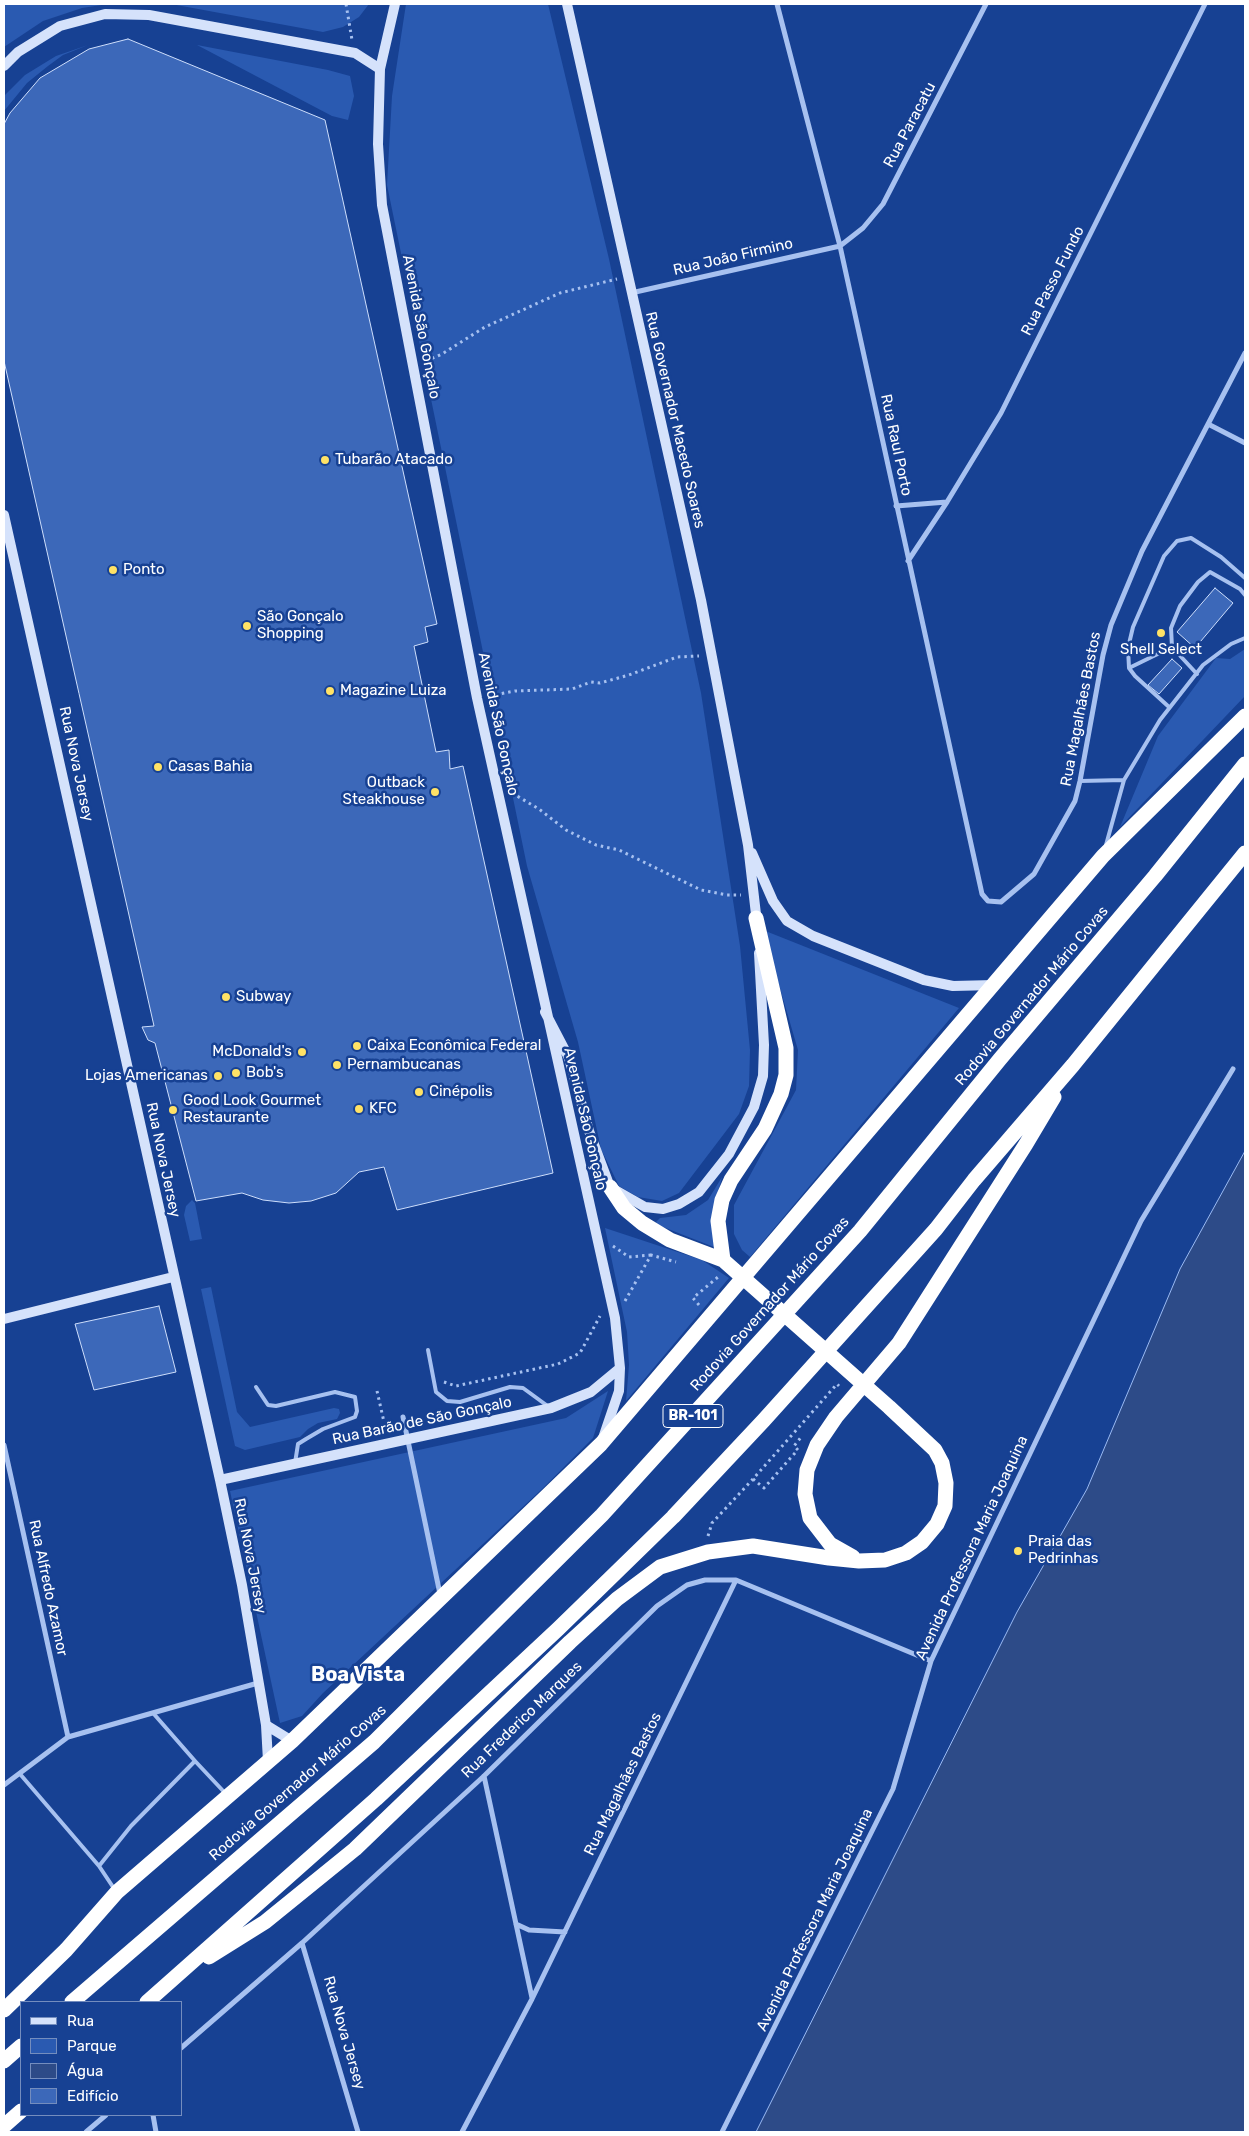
<!DOCTYPE html>
<meta charset="utf-8">
<style>
body{margin:0}
#map{position:relative;width:1249px;height:2136px;overflow:hidden;background:#174193;font-family:Rubik,sans-serif}
canvas{display:block}
.frame{position:absolute;inset:0;border:5px solid #fff;pointer-events:none}
.legend{position:absolute;left:20px;top:2001px;width:162px;height:115px;box-sizing:border-box;background:#174193;border:1px solid #748dbe;margin:0;padding:6px 9px;list-style:none;font-size:15px;color:#fff}
.legend li{display:flex;align-items:center;gap:10px;height:25px}
.legend b{width:25px;border:1px solid #748dbe}
</style>
<div id="map">
<canvas width="1249" height="2136"></canvas>
<div class="frame"></div>
<ul class="legend">
<li><b style="height:6px;background:#d5e2fb"></b>Rua</li>
<li><b style="height:14px;background:#2a5ab1"></b>Parque</li>
<li><b style="height:14px;background:#2d4b88"></b>Água</li>
<li><b style="height:14px;background:#3c68b9"></b>Edifício</li>
</ul>
</div>
<script>
const g = document.querySelector('canvas').getContext('2d');
g.lineJoin = 'round';
function paint(path, color) {
  g.fillStyle = color;
  g.fill(path, 'evenodd');
}
function shape(rows) {
  const path = new Path2D();
  for (const r of rows) {
    path.moveTo(r[0], r[1]);
    for (let i = 2; i < r.length; i += 2) path.lineTo(r[i], r[i + 1]);
  }
  return path;
}
function strokePath(path, color, width, dash) {
  g.strokeStyle = color;
  g.lineWidth = width;
  g.lineCap = dash ? 'butt' : 'round';
  g.setLineDash(dash || []);
  g.stroke(path);
}
function label(font, color, halo, rows, align = 'center') {
  g.font = font + ' Rubik,sans-serif';
  g.lineWidth = 5;
  g.setLineDash([]);
  g.textBaseline = 'middle';
  g.strokeStyle = halo;
  g.fillStyle = color;
  for (const [text, x, y, turn = 0] of rows) {
    g.save();
    g.translate(x, y);
    g.rotate((+turn || 0) * Math.PI / 180);
    g.textAlign = isNaN(turn) ? turn : align;
    if (halo) g.strokeText(text, 0, 0);
    g.fillText(text, 0, 0);
    g.restore();
  }
}
paint(shape([
 [4,4,108,4,82,8,43,21,4,47],
 [171,4,369,4,359,17,343,27,323,32],
 [406,4,548,4,609,259,701,693,740,946,750,1050,749,1086,739,1114,679,1193,662,1201,638,1197,619,1186,601,1149,578,1042,527,866,387,185,392,96],
 [88,45,63,55,48,66,27,83,4,111,4,96,25,75,56,56],
 [197,45,328,70,350,76,354,96,348,120,332,116],
 [1245,649,1245,696,1120,827,1158,736,1216,658,1230,659],
 [763,930,959,1008,750,1257,742,1250,734,1234,734,1205,796,1090,798,1050],
 [722,1177,717,1196,714,1247,658,1225,656,1222,660,1218,686,1215,708,1200],
 [192,1200,195,1203,202,1239,190,1241,184,1215,186,1206],
 [605,1228,702,1260,729,1278,626,1401,629,1365,627,1332],
 [211,1287,237,1412,250,1427,334,1408,339,1409,340,1413,337,1419,318,1423,308,1429,300,1437,245,1450,235,1446,201,1289],
 [608,1391,593,1438,542,1489,323,1693,302,1716,280,1723,230,1491,566,1418]
]), '#2a5ab1');
const water = shape([
 [1245,1151,1245,2132,756,2132,1017,1612,1087,1489,1180,1269,1245,1151]
]);
paint(water, '#2d4b88');
strokePath(water, '#9abaf3', 1);
const building = shape([
 [128,39,325,120,437,624,425,627,428,642,414,646,436,752,449,750,450,769,463,766,553,1173,397,1210,384,1167,359,1172,336,1193,311,1201,289,1203,263,1200,242,1193,196,1201,155,1043,148,1040,142,1027,154,1026,4,361,4,124,10,113,40,78,89,49,128,39],
 [1215,588,1233,603,1195,648,1177,632,1215,588],
 [1172,659,1182,668,1159,694,1148,685,1172,659],
 [159,1306,176,1372,94,1390,75,1324,159,1306]
]);
paint(building, '#3c68b9');
strokePath(building, '#cedefb', 1);
strokePath(shape([
 [346,4,352,40],
 [426,361,442,354,485,327,560,293,617,279],
 [489,696,515,691,572,689,591,682,600,683,629,675,677,657,699,656],
 [512,793,539,809,566,830,596,845,619,850,701,890,727,895,741,895],
 [613,1246,629,1257,651,1255],
 [625,1301,651,1255,676,1262],
 [699,1305,693,1298,718,1277],
 [444,1382,456,1386,558,1364,580,1353,600,1316],
 [377,1391,384,1422],
 [798,1450,794,1446,802,1436],
 [795,1453,764,1488,753,1479,837,1384,839,1386],
 [708,1536,712,1523,753,1479]
]), '#a7c1f0', 3, [2.5, 4]);
strokePath(shape([
 [1129,668,1172,647],
 [1197,674,1172,647,1171,628,1180,606,1198,582,1210,572,1240,589,1245,595],
 [1169,707,1135,676,1129,668,1128,648,1133,627,1164,556,1177,541,1191,538,1221,557,1245,578],
 [1080,781,1124,780],
 [1106,845,1124,780,1160,720,1203,665,1231,644,1245,638],
 [428,1350,436,1392,447,1401,460,1402,510,1387,523,1388,549,1407],
 [256,1387,268,1405,276,1406,335,1392,355,1397,357,1411,355,1417,323,1429,306,1439,298,1444,295,1463],
 [153,1713,195,1761],
 [20,1774,99,1866],
 [115,1890,99,1866,131,1826,195,1761,226,1794]
]), '#a7c1f0', 4);
strokePath(shape([
 [777,4,840,246,982,894,988,901,1001,902,1034,874,1075,801,1080,781,1103,655,1111,625,1142,551,1245,353],
 [631,293,840,246,863,228,883,204,986,4],
 [1208,424,1245,443],
 [896,506,947,502],
 [908,561,947,502,1001,413,1205,4],
 [403,1417,440,1594],
 [4,1445,68,1737],
 [484,1776,532,1998],
 [4,1785,68,1737,258,1683],
 [516,1924,529,1930,565,1932],
 [302,1943,358,2132],
 [181,2048,302,1943,484,1776,657,1606,687,1585,705,1580,736,1580,931,1661],
 [153,2115,156,2132],
 [86,2132,106,2115],
 [462,2132,532,1999,736,1580],
 [722,2132,893,1789,931,1661,1141,1221,1233,1069]
]), '#a7c1f0', 5);
strokePath(shape([
 [395,4,380,69,378,144,382,205,477,698,615,1318,620,1368,619,1391,603,1438],
 [567,4,701,600,748,845,757,923],
 [4,66,18,52,60,26,105,14,149,15,355,53,380,69],
 [4,515,220,1480,242,1585,266,1725,268,1761],
 [752,853,773,901,787,921,813,936,924,980,953,986,994,985],
 [545,1012,569,1058,589,1131,610,1187,645,1207,663,1209,679,1204,699,1192,729,1154,754,1107,763,1076,764,1045,759,953],
 [4,1319,173,1277],
 [220,1480,551,1408,591,1392,620,1368],
 [266,1725,292,1741]
]), '#d5e2fb', 10);
strokePath(shape([
 [723,1260,718,1221,722,1200,731,1180,765,1129,781,1094,786,1075,786,1048,756,918],
 [853,1557,830,1544,810,1518,805,1494,807,1470,817,1445,836,1417,899,1343,1026,1144,1054,1097],
 [209,1957,265,1922,355,1849,570,1642,617,1599,660,1567,708,1552,753,1546,829,1558,859,1561,885,1560,906,1553,922,1542,937,1524,945,1506,946,1483,942,1463,935,1450,889,1407,723,1260,670,1240,642,1223,624,1208,610,1187],
 [72,2002,374,1742,602,1515,860,1231,1000,1059,1155,876,1245,764],
 [147,2002,376,1799,558,1629,673,1517,764,1420,936,1229,974,1180,1073,1065,1245,853],
 [4,2010,66,1950,117,1892,292,1741,601,1444,1103,856,1245,716],
 [4,2061,21,2046],
 [4,2126,21,2111]
]), '#fff', 15);
for (const [x, y, r, color] of [
 [325,460,5,"#ffe266"],
 [113,570,5,"#ffe266"],
 [247,626,5,"#ffe266"],
 [1161,633,5,"#ffe266"],
 [330,691,5,"#ffe266"],
 [158,767,5,"#ffe266"],
 [435,792,5,"#ffe266"],
 [226,997,5,"#ffe266"],
 [357,1046,5,"#ffe266"],
 [302,1052,5,"#ffe266"],
 [337,1065,5,"#ffe266"],
 [236,1073,5,"#ffe266"],
 [218,1076,5,"#ffe266"],
 [419,1092,5,"#ffe266"],
 [359,1109,5,"#ffe266"],
 [173,1110,5,"#ffe266"],
 [1018,1551,5,"#ffe266"]
]) {
  const dot = new Path2D();
  dot.arc(x, y, r, 0, 2 * Math.PI);
  g.fillStyle = color;
  g.fill(dot);
  strokePath(dot, '#174193', 2);
}
for (const [x, y, w] of [
 [693,1416,60]
]) {
  const box = new Path2D();
  box.roundRect(x - w / 2, y - 11.5, w, 23, 4);
  g.fillStyle = '#174193';
  g.fill(box);
  strokePath(box, '#fff', 1);
}
label('bold 14px', '#fff', null, [
 ["BR-101",693,1416]
]);
label('15px', '#fff', '#174193', [
 ["Rua Paracatu",910,125,-62],
 ["Rua João Firmino",733,257,-13],
 ["Rua Passo Fundo",1053,281,-63],
 ["Avenida São Gonçalo",421,327,79],
 ["Rua Governador Macedo Soares",675,420,77],
 ["Rua Raul Porto",896,445,78],
 ["Rua Magalhães Bastos",1081,709,-79],
 ["Avenida São Gonçalo",498,724,78],
 ["Rua Nova Jersey",76,764,78],
 ["Rodovia Governador Mário Covas",1032,996,-50],
 ["Avenida São Gonçalo",585,1119,77],
 ["Rua Nova Jersey",163,1160,78],
 ["Rodovia Governador Mário Covas",770,1304,-48],
 ["Rua Barão de São Gonçalo",422,1421,-12],
 ["Avenida Professora Maria Joaquina",972,1548,-65],
 ["Rua Nova Jersey",250,1556,79],
 ["Rua Alfredo Azamor",48,1588,78],
 ["Rua Frederico Marques",522,1720,-44],
 ["Rodovia Governador Mário Covas",298,1783,-41],
 ["Rua Magalhães Bastos",623,1784,-64],
 ["Avenida Professora Maria Joaquina",815,1920,-64],
 ["Rua Nova Jersey",344,2033,74]
]);
label('15px', '#fff', '#174193', [
 ["Tubarão Atacado",335,460],
 ["Ponto",123,570],
 ["São Gonçalo",257,617],
 ["Shopping",257,634],
 ["Shell Select",1161,650,"center"],
 ["Magazine Luiza",340,691],
 ["Casas Bahia",168,767],
 ["Outback",425,783,"right"],
 ["Steakhouse",425,800,"right"],
 ["Subway",236,997],
 ["Caixa Econômica Federal",367,1046],
 ["McDonald's",292,1052,"right"],
 ["Pernambucanas",347,1065],
 ["Bob's",246,1073],
 ["Lojas Americanas",208,1076,"right"],
 ["Cinépolis",429,1092],
 ["Good Look Gourmet",183,1101],
 ["Restaurante",183,1118],
 ["KFC",369,1109],
 ["Praia das",1028,1542],
 ["Pedrinhas",1028,1559]
], 'left');
label('bold 20px', '#fff', '#174193', [
 ["Boa Vista",358,1675]
]);
</script>
